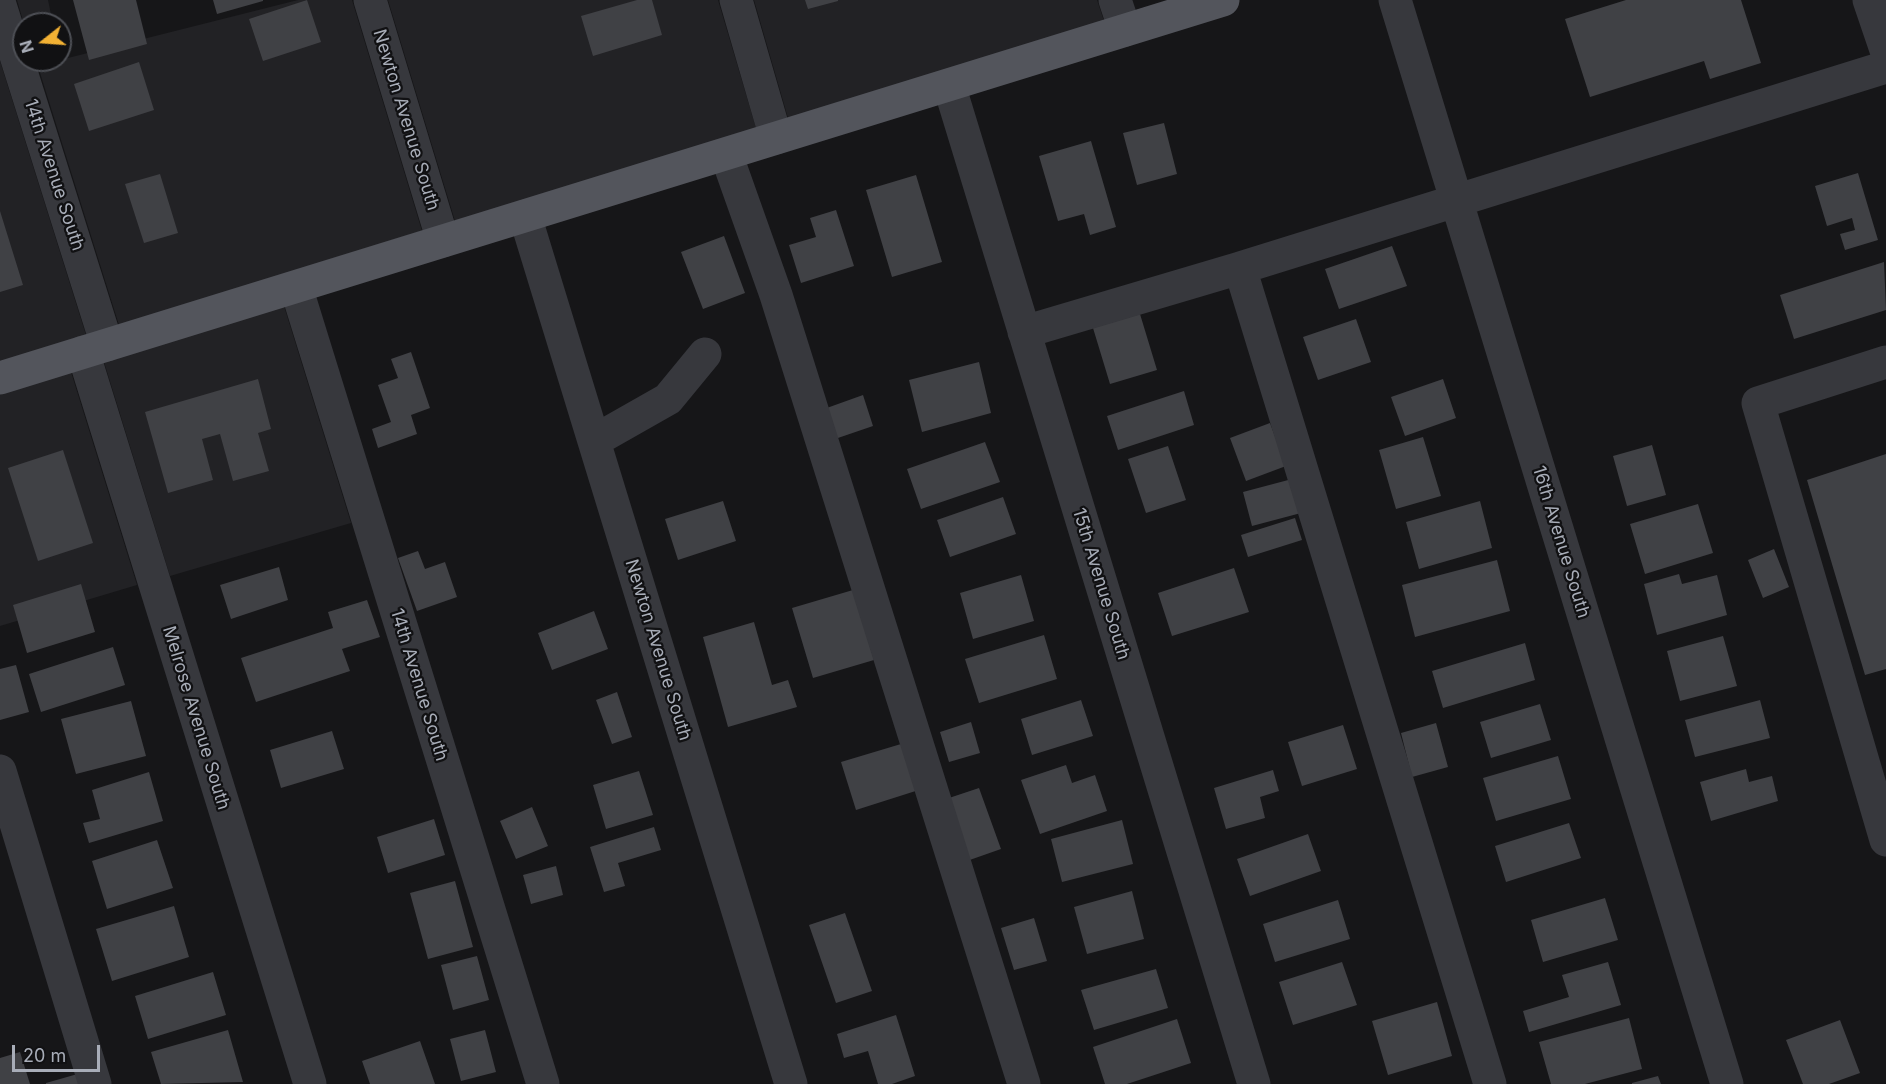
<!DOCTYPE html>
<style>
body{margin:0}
#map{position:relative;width:1886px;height:1084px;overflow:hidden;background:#161618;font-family:Inter,sans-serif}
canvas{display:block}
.north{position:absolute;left:12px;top:12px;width:60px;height:60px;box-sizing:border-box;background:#111113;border:2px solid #4d4f55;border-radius:50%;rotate:253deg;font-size:16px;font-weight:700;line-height:24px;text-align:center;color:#a8adb8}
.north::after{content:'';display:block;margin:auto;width:21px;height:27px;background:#f2b134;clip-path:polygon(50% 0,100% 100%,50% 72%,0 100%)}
.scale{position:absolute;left:12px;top:1045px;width:88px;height:27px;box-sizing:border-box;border:3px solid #a8adb8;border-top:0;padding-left:8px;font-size:18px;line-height:21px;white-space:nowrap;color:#a8adb8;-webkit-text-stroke:4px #111113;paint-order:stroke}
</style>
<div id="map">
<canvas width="1886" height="1084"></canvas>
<div class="north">N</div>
<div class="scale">20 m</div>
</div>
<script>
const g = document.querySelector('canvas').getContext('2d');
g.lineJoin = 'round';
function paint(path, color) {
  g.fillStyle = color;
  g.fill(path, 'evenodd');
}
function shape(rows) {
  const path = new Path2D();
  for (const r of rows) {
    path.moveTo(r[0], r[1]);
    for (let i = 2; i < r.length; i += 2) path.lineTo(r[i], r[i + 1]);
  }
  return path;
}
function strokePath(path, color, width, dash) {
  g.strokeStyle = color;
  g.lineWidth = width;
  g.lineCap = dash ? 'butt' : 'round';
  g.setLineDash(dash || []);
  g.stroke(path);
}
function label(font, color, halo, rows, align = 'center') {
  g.font = font + ' Inter,sans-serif';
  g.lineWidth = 4.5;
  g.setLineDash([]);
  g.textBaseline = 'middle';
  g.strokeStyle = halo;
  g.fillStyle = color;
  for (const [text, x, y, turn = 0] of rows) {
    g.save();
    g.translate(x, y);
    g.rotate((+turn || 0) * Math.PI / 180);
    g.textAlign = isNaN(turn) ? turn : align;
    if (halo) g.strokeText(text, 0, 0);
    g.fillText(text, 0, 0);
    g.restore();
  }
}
paint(shape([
 [17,0,48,0,53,24,24,24],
 [298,0,352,0,422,231,119,325,36,60,60,60],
 [388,0,718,0,756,128,455,221],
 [754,0,1097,0,1104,21,788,118],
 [0,61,86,335,0,362],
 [284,306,351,523,170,576,104,362],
 [71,372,137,585,0,626,0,394]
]), '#222225');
paint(shape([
 [73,0,136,0,147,44,89,60],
 [213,0,263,0,263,1,217,14],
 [307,0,321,42,263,61,249,19],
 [637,0,652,0,662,35,593,56,581,16],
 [805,0,838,0,838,1,808,9],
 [1626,0,1741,0,1761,63,1710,79,1704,61,1590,97,1565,19],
 [139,62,154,110,89,131,74,84],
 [1164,123,1177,174,1137,185,1123,133],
 [1091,141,1116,227,1090,235,1084,214,1058,221,1039,156],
 [1858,173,1878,240,1845,250,1840,234,1855,230,1852,218,1827,226,1815,186],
 [160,174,178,233,144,243,125,184],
 [916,175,942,262,892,277,866,190],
 [836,210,854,266,801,283,789,245,816,237,810,218],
 [0,211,23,285,0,292],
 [724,236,745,293,703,309,681,252],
 [1392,246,1407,286,1339,309,1325,269],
 [1884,262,1886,310,1794,339,1780,295],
 [1140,314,1157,370,1110,384,1093,328],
 [1356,319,1371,362,1318,380,1303,337],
 [411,352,430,408,411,415,417,434,378,448,372,429,391,422,378,385,398,378,391,359],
 [979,362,991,413,922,432,909,380],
 [258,379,271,429,258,433,269,471,233,481,220,434,202,439,213,480,168,493,145,412],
 [1443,379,1456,418,1405,436,1391,397],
 [1184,391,1194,425,1118,450,1107,416],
 [863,395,873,426,835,439,824,409],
 [1270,423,1286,466,1246,481,1230,438],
 [1423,437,1441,496,1396,509,1379,450],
 [985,442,1000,482,921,509,907,469],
 [1652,445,1666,495,1627,506,1613,456],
 [1168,446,1186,500,1146,513,1128,459],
 [63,450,93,543,38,561,8,468],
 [1886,454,1886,669,1865,675,1807,480],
 [1292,479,1301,513,1252,526,1243,492],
 [1003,497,1016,534,950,557,937,520],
 [723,501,736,541,678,560,665,519],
 [1480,501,1492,548,1419,569,1406,522],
 [1698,504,1713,553,1645,574,1630,524],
 [1295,518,1302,540,1248,557,1241,535],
 [1774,549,1789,587,1763,598,1748,560],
 [418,551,425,569,445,562,457,597,417,611,398,558],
 [1497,560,1510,611,1415,637,1402,585],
 [279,567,288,600,231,619,220,585],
 [1234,568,1249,612,1172,636,1158,593],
 [1679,574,1682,584,1717,575,1727,615,1657,635,1644,584],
 [1021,575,1034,621,973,639,960,593],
 [81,584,95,632,27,653,13,605],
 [853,590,874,660,813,678,792,608],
 [367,600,380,637,342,649,350,671,256,702,241,658,333,628,328,612],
 [594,611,608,649,552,670,538,633],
 [754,622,772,685,788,680,797,707,728,727,703,637],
 [1044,635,1057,679,979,703,965,659],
 [1723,636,1737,686,1680,701,1667,651],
 [1525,643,1535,680,1443,708,1432,671],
 [113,647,125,685,41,712,29,674],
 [16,665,29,712,0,720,0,669],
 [617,692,632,737,612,744,596,700],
 [1081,700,1093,736,1032,755,1021,719],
 [1760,700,1770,738,1695,757,1685,720],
 [131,701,146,756,76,774,61,719],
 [1540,704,1551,740,1491,758,1480,722],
 [971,722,980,753,949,762,940,732],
 [1436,723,1448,767,1412,777,1401,733],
 [1343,725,1357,769,1302,786,1288,742],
 [332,731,344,769,281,788,270,750],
 [911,741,925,788,856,810,841,762],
 [1558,756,1571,799,1496,821,1483,778],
 [1066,765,1072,783,1095,775,1107,811,1040,834,1021,780],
 [1746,769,1749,782,1772,776,1778,801,1711,821,1700,782],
 [1273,770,1279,791,1260,797,1265,818,1226,829,1214,788],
 [639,771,653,815,606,829,593,785],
 [149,772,163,821,89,843,83,823,100,819,92,790],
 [979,788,1001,849,964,862,943,800],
 [532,807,548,846,516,859,500,821],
 [434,819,445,855,388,873,377,837],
 [1122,820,1133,864,1062,882,1051,839],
 [1569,823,1581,858,1506,882,1495,846],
 [654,827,661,850,618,863,625,886,604,892,590,847],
 [1308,834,1321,871,1250,896,1237,859],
 [157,840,173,888,107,909,92,861],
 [556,866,563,895,531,904,523,875],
 [455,881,473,947,428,959,410,893],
 [1132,891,1144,939,1087,954,1074,907],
 [1605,898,1618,940,1543,962,1531,920],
 [1338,900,1350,939,1275,962,1263,924],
 [174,906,189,957,112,981,96,929],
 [845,913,872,991,836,1003,809,925],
 [1034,918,1047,961,1014,970,1001,928],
 [477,956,489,1000,453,1010,441,965],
 [1342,962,1357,1005,1293,1025,1279,982],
 [1608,962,1621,1005,1529,1032,1523,1011,1569,997,1562,975],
 [1156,969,1168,1008,1094,1030,1081,990],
 [213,972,226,1015,148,1039,135,996],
 [1437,1002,1452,1056,1388,1075,1372,1021],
 [896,1015,915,1076,892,1084,878,1084,868,1051,844,1058,837,1034],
 [1629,1018,1642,1069,1585,1084,1551,1084,1539,1042],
 [1177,1019,1191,1063,1127,1084,1105,1084,1093,1047],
 [1840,1020,1860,1073,1829,1084,1803,1084,1786,1040],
 [228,1030,243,1082,161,1084,151,1052],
 [485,1030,496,1072,461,1081,450,1039],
 [420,1041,435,1084,370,1084,362,1061],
 [20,1052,30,1084,0,1084,0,1058],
 [81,1073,84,1084,46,1084,46,1083],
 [1658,1076,1661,1084,1632,1084,1632,1083]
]), '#404145');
strokePath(shape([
 [370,0,443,241],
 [736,0,776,138],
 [1115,0,1125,30],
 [1395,0,1727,1084],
 [1869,0,1886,50],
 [0,5,107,345],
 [949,85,1254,1084],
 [726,154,776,295,1024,1084],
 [525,216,791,1084],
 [296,287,543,1084],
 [1024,332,1240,268],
 [83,352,310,1084],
 [1886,362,1758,403,1886,840],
 [594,441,668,399,705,354],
 [0,771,95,1084],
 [1490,1084,1240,268,1886,67]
]), '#37383d', 33);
strokePath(shape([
 [0,378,1223,0]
]), '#53555c', 33);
label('18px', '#a8adb8', '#111113', [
 ["Newton Avenue South",406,120,73],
 ["14th Avenue South",54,175,72],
 ["16th Avenue South",1561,542,73],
 ["15th Avenue South",1101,584,73],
 ["Newton Avenue South",658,650,73],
 ["14th Avenue South",419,685,73],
 ["Melrose Avenue South",196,718,73]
]);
</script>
